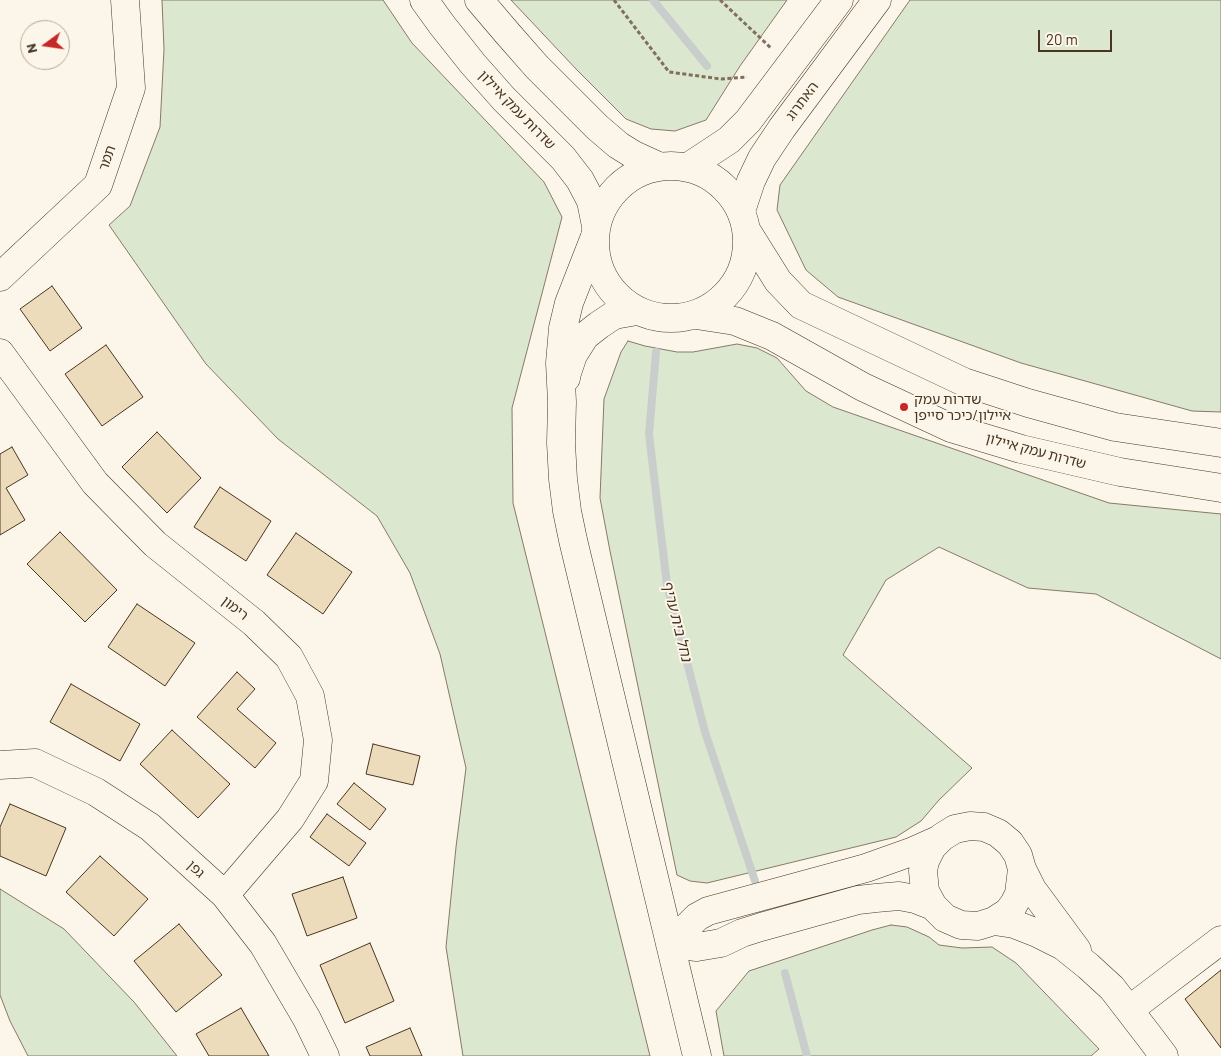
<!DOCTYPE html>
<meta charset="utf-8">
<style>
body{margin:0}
#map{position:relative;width:1221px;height:1056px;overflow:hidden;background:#fbf6e9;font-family:Barlow,sans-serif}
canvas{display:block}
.north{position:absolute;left:20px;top:20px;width:50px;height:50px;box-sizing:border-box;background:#fbf6e9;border:1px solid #b4a999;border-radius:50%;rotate:256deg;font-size:14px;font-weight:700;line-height:20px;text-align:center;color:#4a3520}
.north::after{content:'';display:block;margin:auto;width:18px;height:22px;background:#c62828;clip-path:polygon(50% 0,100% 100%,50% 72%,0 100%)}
.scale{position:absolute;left:1038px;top:30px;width:74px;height:22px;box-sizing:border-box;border:2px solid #4a3520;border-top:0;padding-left:6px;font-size:15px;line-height:18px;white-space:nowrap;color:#4a3520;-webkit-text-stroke:4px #fbf6e9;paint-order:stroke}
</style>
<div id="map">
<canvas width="1221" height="1056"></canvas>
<div class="north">N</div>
<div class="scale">20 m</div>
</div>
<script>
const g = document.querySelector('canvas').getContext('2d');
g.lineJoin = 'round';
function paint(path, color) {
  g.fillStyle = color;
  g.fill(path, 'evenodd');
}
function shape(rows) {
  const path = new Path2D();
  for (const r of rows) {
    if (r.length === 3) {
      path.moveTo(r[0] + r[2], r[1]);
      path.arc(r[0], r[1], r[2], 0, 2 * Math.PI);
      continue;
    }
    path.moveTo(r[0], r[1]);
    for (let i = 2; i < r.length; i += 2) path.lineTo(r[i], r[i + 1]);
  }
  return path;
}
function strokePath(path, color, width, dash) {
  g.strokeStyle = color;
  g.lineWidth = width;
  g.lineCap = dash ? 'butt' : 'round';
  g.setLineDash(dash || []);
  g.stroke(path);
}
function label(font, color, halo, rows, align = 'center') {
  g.font = font + ' Barlow,"Noto Sans Hebrew",sans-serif';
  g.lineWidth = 4;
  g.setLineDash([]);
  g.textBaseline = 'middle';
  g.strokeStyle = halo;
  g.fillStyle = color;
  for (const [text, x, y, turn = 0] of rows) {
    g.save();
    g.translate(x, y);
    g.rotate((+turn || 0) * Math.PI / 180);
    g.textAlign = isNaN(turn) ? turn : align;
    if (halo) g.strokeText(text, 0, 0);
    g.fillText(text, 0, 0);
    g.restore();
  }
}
const green = shape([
 [162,0,383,0,412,43,544,182,562,217,512,408,513,503,650,1056,463,1056,446,947,456,847,466,768,440,654,410,573,377,516,278,439,206,364,109,225,130,206,160,127,164,49,162,0],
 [511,0,787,0,740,66,706,120,675,131,651,129,626,119,577,70,511,0],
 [910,0,1221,0,1221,412,1192,411,1021,363,838,297,806,270,777,210,780,185,910,0],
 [628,341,645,346,677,352,693,352,737,344,757,348,777,358,806,391,833,407,1109,503,1221,514,1221,659,1096,594,1028,588,939,547,886,580,843,655,972,768,939,800,921,821,896,837,707,883,690,881,677,875,610,551,600,498,604,399,621,352,628,341],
 [0,889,64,929,134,1002,177,1056,28,1056,10,1021,0,995,0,889],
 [891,925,907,927,929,937,939,945,962,948,992,947,1016,963,1099,1049,1091,1056,724,1056,716,1011,749,971,872,930,891,925]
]);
paint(green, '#dce7d0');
strokePath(green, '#887966', 1);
strokePath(shape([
 [653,0,707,66],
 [656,352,649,434,667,585,705,732,755,881],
 [785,973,807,1056]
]), '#c9cecd', 8);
const building = shape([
 [52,286,82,328,50,351,20,309,52,286],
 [106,345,143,397,102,426,65,374,106,345],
 [157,432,201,478,167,513,122,467,157,432],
 [12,447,28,475,6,488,25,520,0,535,0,454,12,447],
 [220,487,271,521,246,561,194,527,220,487],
 [60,532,117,590,85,622,27,564,60,532],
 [296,533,352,572,323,614,267,575,296,533],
 [137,604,195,643,165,686,108,647,137,604],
 [237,672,255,689,237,709,276,743,255,768,197,717,237,672],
 [71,684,140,724,120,761,50,722,71,684],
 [172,730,230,784,198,818,140,764,172,730],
 [373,744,420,756,413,785,366,774,373,744],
 [354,783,386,809,370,830,337,804,354,783],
 [10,804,66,828,46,876,0,856,0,827,10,804],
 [327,814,366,843,349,866,310,837,327,814],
 [100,856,148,899,114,936,66,892,100,856],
 [343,877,357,918,307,936,292,894,343,877],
 [179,924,222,975,176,1012,134,961,179,924],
 [370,943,394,1001,345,1023,320,965,370,943],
 [1221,970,1221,1048,1185,999,1221,970],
 [241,1008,269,1056,209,1056,196,1034,241,1008],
 [410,1028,422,1056,370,1056,366,1047,410,1028]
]);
paint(building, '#ecdcbc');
strokePath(building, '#4a3520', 1);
const minor = shape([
 [688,167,729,140,748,121,839,0],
 [741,211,751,181,762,158,782,128,877,0],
 [594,239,569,303,563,328,560,363,562,402,561,443,563,479,567,511,573,540,697,1056],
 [0,277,98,185,131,88,125,0],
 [0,353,95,483,155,544,254,623,289,657,310,696,318,740,314,781,290,819,225,895],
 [566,378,567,373,573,355,585,336,599,325,614,315,637,311],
 [0,765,35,763,96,792,150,827,225,895,263,944,307,1019,325,1056],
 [1022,869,1032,889,1077,950],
 [994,921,1014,924,1037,933,1063,946,1088,966,1112,988,1149,1036,1164,1056],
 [670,944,697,947,721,943,742,933,761,927,858,900,876,898,899,896,915,899,933,906,945,918,961,925,978,926,994,921,1008,912,1014,904,1019,894,1022,869,1018,855,1010,843,998,833,984,827,970,826,955,829,942,837,932,847,925,861,923,871,925,891,933,906],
 [670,944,697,917,708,911,866,868,911,852,938,840],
 [1129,1010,1221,940]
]);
const major = shape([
 [424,0,442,25,473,64,504,99,563,158,580,180,591,201,596,226],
 [479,0,508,34,537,67,597,127,618,145,634,155,658,166],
 [671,242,76],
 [748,233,778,281,801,305,964,382,1028,403,1115,427,1221,443],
 [696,315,735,321,772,336,863,387,951,428,1021,449,1120,472,1221,488]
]);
strokePath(minor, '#4a3520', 29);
strokePath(major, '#4a3520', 29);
strokePath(shape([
 [614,0,669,72,721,79,747,77],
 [720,0,771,48]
]), '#7f6f5c', 3, [4, 2.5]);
strokePath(minor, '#fbf6e9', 28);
strokePath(major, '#fbf6e9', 28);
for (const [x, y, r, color] of [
 [904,407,5,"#c62828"]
]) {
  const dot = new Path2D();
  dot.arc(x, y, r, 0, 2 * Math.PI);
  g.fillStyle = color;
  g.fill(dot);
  strokePath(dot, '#fbf6e9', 2);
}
label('14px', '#4a3520', '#fbf6e9', [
 ["האתרוג",802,101,-53],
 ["שדרות עמק איילון",517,110,46],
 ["תמר",107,158,-71],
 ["שדרות עמק איילון",1036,451,15],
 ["רימון",235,608,38],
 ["גפן",196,869,43]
]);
label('14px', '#4a3520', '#fbf6e9', [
 ["שדרות עמק",914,399],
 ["איילון/כיכר סייפן",914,415]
], 'left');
label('italic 15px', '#4a3520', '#fbf6e9', [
 ["נחל בית עריף",677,621,76]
]);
</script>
